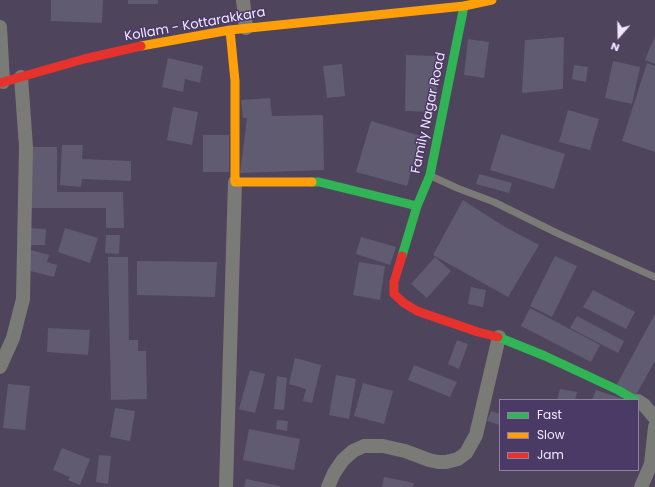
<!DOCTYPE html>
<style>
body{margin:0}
#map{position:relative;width:655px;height:487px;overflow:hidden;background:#4e445c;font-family:Poppins,sans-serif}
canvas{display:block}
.legend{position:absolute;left:499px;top:399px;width:140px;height:72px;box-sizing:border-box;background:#4c3a66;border:1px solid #8e80a3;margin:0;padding:5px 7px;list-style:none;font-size:12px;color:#f0e8fe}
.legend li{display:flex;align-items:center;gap:8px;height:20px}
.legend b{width:20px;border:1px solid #8e80a3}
.north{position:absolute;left:599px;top:16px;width:40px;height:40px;-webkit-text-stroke:3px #4c3a66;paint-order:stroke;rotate:200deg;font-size:11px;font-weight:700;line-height:16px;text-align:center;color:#f0e8fe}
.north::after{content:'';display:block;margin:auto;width:14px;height:18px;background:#f0e8fe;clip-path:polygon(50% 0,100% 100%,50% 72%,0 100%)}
</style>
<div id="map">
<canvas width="655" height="487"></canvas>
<ul class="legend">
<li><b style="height:5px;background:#30b455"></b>Fast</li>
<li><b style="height:5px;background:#ff9f0a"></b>Slow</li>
<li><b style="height:5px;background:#e5322d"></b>Jam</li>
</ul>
<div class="north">N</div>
</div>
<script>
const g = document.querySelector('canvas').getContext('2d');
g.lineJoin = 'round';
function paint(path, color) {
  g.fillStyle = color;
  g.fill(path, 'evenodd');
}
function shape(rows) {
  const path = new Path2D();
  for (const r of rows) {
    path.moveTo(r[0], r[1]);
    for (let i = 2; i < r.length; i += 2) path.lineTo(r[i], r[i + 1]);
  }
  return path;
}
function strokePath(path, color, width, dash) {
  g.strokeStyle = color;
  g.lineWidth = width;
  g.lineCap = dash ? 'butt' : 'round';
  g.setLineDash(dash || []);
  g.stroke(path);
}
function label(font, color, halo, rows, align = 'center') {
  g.font = font + ' Poppins,sans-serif';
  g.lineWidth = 3;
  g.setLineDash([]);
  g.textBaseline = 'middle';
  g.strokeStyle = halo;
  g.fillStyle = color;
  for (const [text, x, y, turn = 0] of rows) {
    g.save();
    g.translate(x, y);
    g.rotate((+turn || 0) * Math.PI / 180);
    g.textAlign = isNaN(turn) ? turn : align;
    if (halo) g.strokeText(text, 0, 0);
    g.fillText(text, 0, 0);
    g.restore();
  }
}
paint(shape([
 [51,0,103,0,102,23,51,21],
 [128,0,158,0,158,4,128,4],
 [655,36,655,64,645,60],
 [564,37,563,89,522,93,525,40],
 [468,39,489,42,484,78,464,75],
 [406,55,438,56,436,112,405,111],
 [168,58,203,66,200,83,185,79,183,92,162,87],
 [613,61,640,67,632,104,605,98],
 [647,63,655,66,655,152,622,141],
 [342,64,345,96,327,98,323,66],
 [574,65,588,67,586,82,572,79],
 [270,98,272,116,323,115,324,170,240,173,247,118,243,118,241,100],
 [173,107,198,112,192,145,167,140],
 [568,110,599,119,590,150,559,142],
 [371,121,421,136,407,186,356,172],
 [501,134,565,154,554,189,490,170],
 [203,135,229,135,229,172,203,172],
 [62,145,83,145,82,159,131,161,131,181,82,179,81,187,60,185],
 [27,147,57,147,57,192,123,192,124,228,106,228,106,208,27,208],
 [479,174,512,183,509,193,476,184],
 [463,200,505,227,539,245,508,297,433,255],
 [29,228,46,229,45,245,28,245],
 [65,228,98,238,90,263,58,252],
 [106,235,120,235,119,254,105,253],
 [361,237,396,247,390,265,356,254],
 [31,250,49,255,47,262,57,265,54,277,26,270],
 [555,256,577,266,552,317,530,306],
 [108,257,128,257,129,340,138,340,138,351,146,351,147,399,111,400],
 [435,257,451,271,427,298,411,284],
 [137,261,217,262,215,297,137,295],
 [359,262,385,266,380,300,353,295],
 [471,287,486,290,483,307,468,304],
 [593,290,635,312,626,329,583,307],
 [530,308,600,345,591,362,521,326],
 [655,314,655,361,636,395,617,384],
 [577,316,624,341,618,353,570,328],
 [48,328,90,330,88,355,47,352],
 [457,340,468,344,459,369,448,364],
 [295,358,321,365,312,403,303,401,306,389,289,384],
 [414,365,457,382,450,397,408,380],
 [250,370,265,374,255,413,239,409],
 [336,375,356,379,349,419,329,415],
 [277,376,287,378,284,410,274,409],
 [363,383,393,391,384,424,354,416],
 [8,384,30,386,25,430,3,428],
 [560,389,577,392,575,400,557,400],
 [596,390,626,400,592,400],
 [115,408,135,411,130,441,110,437],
 [491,411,500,414,500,425,487,421],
 [277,420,288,421,287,431,276,429],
 [249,429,300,439,294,470,243,460],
 [62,448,90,459,80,485,68,480,70,477,53,470],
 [99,455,111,456,108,484,96,482],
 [384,477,414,483,413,487,382,487],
 [246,479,280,486,280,487,244,487]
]), '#605b70');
strokePath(shape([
 [431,176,457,188,494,202,559,234,655,277]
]), '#7a7b77', 7);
strokePath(shape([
 [243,0,246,28],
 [0,27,3,82],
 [0,367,13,338,23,299,26,147,21,77],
 [638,401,644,405,655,418],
 [226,487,235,182],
 [328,487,334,473,343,460,353,451,364,446,383,446,405,451,429,460,438,462,446,462,458,459,466,453,476,435,499,337],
 [641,487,651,464,655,427]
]), '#7a7b77', 14);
strokePath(shape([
 [312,182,319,182,417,206],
 [402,256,417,206,430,175,464,6],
 [498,337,545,356,618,390,635,400]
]), '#30b455', 9);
strokePath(shape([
 [230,30,235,81,235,182,312,182],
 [141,46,230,30,464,6,492,0]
]), '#ff9f0a', 9);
strokePath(shape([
 [0,83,84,59,141,46],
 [402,256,394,282,394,294,404,303,417,311,478,332,498,337]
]), '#e5322d', 9);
label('13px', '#f0e8fe', '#4c3a66', [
 ["Kollam - Kottarakkara",195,25,-10],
 ["Family Nagar Road",429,113,-78]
]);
</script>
